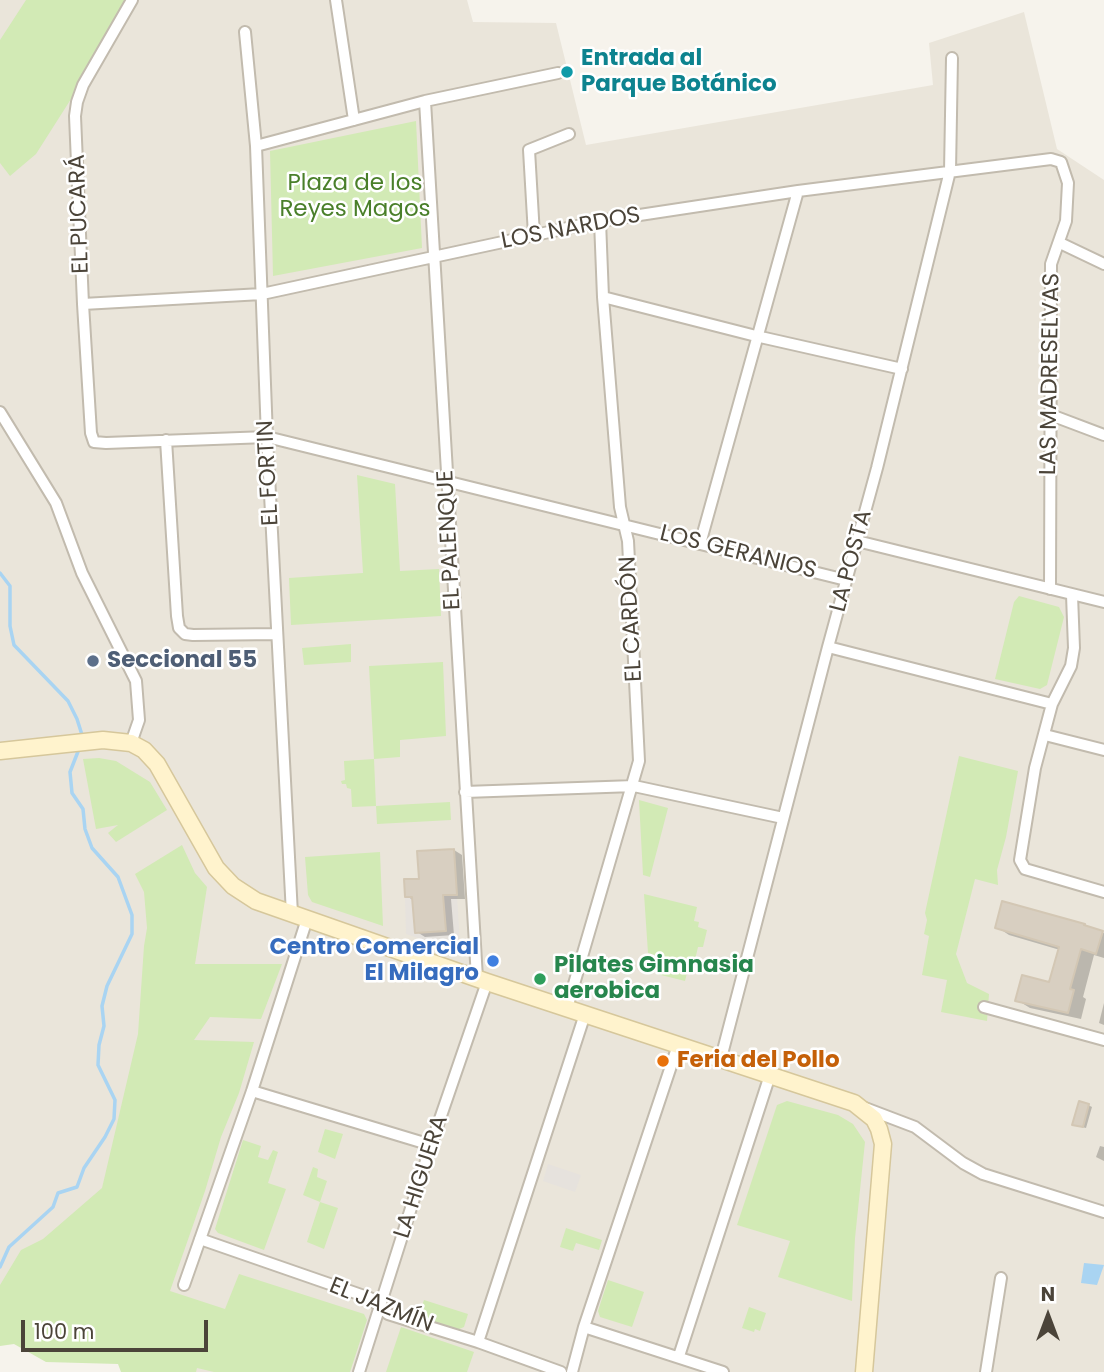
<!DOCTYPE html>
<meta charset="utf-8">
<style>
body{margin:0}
#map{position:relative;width:1104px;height:1372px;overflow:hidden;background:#f6f3ec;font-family:Poppins,sans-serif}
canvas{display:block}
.north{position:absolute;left:1013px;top:1281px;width:70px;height:70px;-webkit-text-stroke:5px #fff;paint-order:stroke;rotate:0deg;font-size:19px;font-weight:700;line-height:28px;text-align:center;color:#4b4439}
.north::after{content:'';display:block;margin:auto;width:24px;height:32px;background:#4b4439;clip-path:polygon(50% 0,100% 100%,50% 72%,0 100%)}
.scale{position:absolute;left:21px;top:1320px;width:187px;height:32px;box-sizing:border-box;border:4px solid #4b4439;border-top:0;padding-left:9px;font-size:21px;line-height:24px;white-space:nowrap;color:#4b4439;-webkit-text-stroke:5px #fff;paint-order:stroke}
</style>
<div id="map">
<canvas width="1104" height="1372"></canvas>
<div class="north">N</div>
<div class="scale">100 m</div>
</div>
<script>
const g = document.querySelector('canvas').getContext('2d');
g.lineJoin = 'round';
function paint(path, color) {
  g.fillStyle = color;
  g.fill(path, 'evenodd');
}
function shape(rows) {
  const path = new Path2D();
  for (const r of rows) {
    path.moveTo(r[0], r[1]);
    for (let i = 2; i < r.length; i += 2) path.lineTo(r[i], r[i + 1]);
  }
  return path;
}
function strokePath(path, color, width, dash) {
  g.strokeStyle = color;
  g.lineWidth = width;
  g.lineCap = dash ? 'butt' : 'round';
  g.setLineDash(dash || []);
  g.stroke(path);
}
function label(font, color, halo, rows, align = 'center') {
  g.font = font + ' Poppins,sans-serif';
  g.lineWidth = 5;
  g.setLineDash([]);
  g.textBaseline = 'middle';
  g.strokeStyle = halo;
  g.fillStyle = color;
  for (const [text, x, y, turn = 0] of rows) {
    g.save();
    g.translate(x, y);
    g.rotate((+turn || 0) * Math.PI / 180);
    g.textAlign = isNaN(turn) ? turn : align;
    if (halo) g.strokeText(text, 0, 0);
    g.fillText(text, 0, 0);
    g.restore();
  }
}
paint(shape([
 [0,0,467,0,473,22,556,23,586,145,933,85,929,43,1024,12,1057,149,1104,180,1104,1372,186,1372,0,1334]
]), '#eae5da');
paint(shape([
 [457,895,460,946,454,950,406,934,405,897,421,897,413,907,416,933,446,931,444,905,435,903,435,896],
 [548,1164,581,1175,575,1192,543,1181]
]), '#e6e2dd');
paint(shape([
 [26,0,134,0,36,154,10,176,0,163,0,40],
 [416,121,422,248,273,276,270,151],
 [357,475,395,484,400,571,439,569,441,616,291,625,289,578,363,573],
 [1019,596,1059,607,1064,617,1047,685,1040,689,995,679,1014,602],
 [351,644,351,662,304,665,302,648],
 [443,662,446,736,400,740,400,757,374,759,376,806,450,802,451,820,377,824,376,806,352,807,351,789,347,788,346,784,342,784,341,781,345,780,344,761,374,759,369,666],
 [959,756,1018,771,1006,837,997,870,998,885,975,879,956,954,967,983,989,994,987,1021,941,1012,947,980,922,975,929,936,924,934,927,920,925,913],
 [99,758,116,761,150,782,167,810,116,842,108,833,118,825,96,829,83,759],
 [639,800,668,808,650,877,643,875],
 [182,845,195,873,207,887,195,964,282,964,261,1019,210,1017,194,1040,254,1042,239,1093,221,1137,205,1191,170,1291,225,1309,239,1274,364,1314,367,1320,350,1372,214,1372,197,1368,196,1372,121,1372,118,1364,46,1362,14,1344,0,1346,0,1285,21,1250,43,1239,102,1188,138,1034,144,946,147,928,144,892,135,874],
 [380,852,383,926,312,902,308,895,305,857],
 [644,894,697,907,694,921,699,922,698,927,707,930,703,947,698,947,694,964,679,961,678,967,688,969,685,981,657,974,662,957,648,953],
 [787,1101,838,1115,853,1124,865,1142,855,1238,852,1301,778,1277,790,1241,737,1225,777,1105],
 [325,1129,343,1134,335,1159,318,1152],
 [243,1140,261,1146,258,1157,268,1160,273,1150,278,1152,268,1183,286,1189,264,1250,218,1233,215,1229],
 [313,1167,318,1169,317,1177,327,1181,320,1202,338,1208,324,1249,307,1242,320,1202,303,1195],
 [566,1228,602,1240,599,1250,576,1243,573,1251,560,1247],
 [608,1280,644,1292,632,1327,600,1317,598,1311],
 [424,1300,468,1314,464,1327,457,1330,418,1317],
 [749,1307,766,1313,760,1331,755,1329,754,1332,742,1328],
 [401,1327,474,1352,467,1372,386,1372]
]), '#d2eab5');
paint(shape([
 [1084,1263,1104,1265,1097,1285,1081,1283]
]), '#a9d4f2');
paint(shape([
 [454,850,462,855,465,899,451,899,454,935,425,937,417,932,414,901,407,896],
 [997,927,1091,929,1104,933,1104,958,1094,955,1083,997,1086,999,1081,1019,1030,1008,1017,1000,1050,984,1060,950,1009,935],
 [1104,1003,1104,1025,1099,1023],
 [1088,1105,1092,1107,1086,1128,1078,1126],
 [1100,1146,1104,1147,1104,1161,1096,1157]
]), '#0003');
strokePath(shape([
 [0,573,10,586,10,626,14,645,68,701,77,719,83,738],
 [0,1267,9,1247,53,1207,58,1193,77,1187,84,1168,105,1137,114,1119,115,1100,98,1065,99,1045,104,1026,102,1006,107,986,132,934,132,915,118,877,92,848,85,829,83,809,72,793,70,772,79,749]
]), '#a9d4f2', 3.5);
const building = shape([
 [454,849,457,895,443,895,446,931,415,933,412,897,405,897,404,879,419,879,417,851,454,849],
 [1002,901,1085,924,1084,925,1103,931,1096,954,1081,949,1070,989,1074,990,1068,1013,1015,1001,1022,975,1049,982,1059,947,995,928,1002,901],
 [1079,1101,1089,1104,1083,1127,1072,1125,1079,1101]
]);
paint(building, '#d8cfc1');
strokePath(building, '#d3c7b4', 2);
const minor = shape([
 [132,0,83,85,77,102,75,116,83,304,91,433,94,442,106,443,267,437,846,580],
 [336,0,354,120],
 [245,32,256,146,267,437,292,914],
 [425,101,477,978],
 [256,146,425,101,558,73],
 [534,235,529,150,569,134],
 [1060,243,1104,264],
 [603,297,756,336,902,369],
 [83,304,262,294,600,221,798,191,1051,159,1061,162,1068,183,1066,221,1051,264,1050,589],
 [0,412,56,503,82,573,136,681,139,720,131,743],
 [1051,415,1104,435],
 [166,440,177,616,179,628,185,634,193,635,277,634],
 [857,541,1104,602],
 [700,544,798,191],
 [1072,595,1074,648,1071,666,1052,704,1035,768,1020,860,1025,869,1104,892],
 [828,647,1052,704],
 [1045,735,1104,750],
 [465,792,634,786,783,818],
 [984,1007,1104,1040],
 [567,1008,639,761,628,541,620,507,603,297,600,221],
 [721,1058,828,647,877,468,950,171,952,58],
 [252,1091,431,1145],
 [865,1108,915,1127,963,1163,983,1174,1104,1212],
 [200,1239,370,1298,388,1314,478,1342,561,1372],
 [184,1285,252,1091,307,919],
 [584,1327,723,1372],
 [478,1342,585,1014],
 [679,1356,770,1075],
 [359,1372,431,1145,487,982],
 [572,1372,584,1327,678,1045],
 [986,1372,1001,1278]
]);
const secondary = shape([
 [0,751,103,740,131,743,144,750,157,764,216,868,233,886,256,901,487,982,854,1103,874,1119,879,1129,883,1144,864,1372]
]);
strokePath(minor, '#c2bbae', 14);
strokePath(secondary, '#d6c79b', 19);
strokePath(minor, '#fff', 10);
strokePath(secondary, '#fff3cd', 16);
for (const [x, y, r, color] of [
 [567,72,7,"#0f9aa8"],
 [93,661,7,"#5c6f8a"],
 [493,961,7,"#3f7fe0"],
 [540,979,7,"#2e9e5b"],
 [663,1061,7,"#e8710a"]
]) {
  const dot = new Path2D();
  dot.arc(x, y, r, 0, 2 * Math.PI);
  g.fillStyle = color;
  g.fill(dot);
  strokePath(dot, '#fff', 2.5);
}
label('bold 23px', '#0d838f', '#fff', [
 ["Entrada al",581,59],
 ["Parque Botánico",581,85]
], 'left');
label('23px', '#4a7f2a', '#fff', [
 ["Plaza de los",355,184],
 ["Reyes Magos",355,210]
]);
label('23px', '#4b4439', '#fff', [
 ["EL PUCARÁ",80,214,-92],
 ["LOS NARDOS",571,229,-11],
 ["LAS MADRESELVAS",1051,374,-89],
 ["EL FORTIN",269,473,-93],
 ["EL PALENQUE",450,540,-93],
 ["LOS GERANIOS",738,553,14],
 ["LA POSTA",852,561,-75],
 ["EL CARDÓN",632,619,-93],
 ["LA HIGUERA",422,1177,-72],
 ["EL JAZMÍN",381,1306,22]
]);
label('bold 23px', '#4e5e75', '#fff', [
 ["Seccional 55",107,661]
], 'left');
label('bold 23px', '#366cbe', '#fff', [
 ["Centro Comercial",479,948],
 ["El Milagro",479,974]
], 'right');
label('bold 23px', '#27864d', '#fff', [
 ["Pilates Gimnasia",554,966],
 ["aerobica",554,992]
], 'left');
label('bold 23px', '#c56008', '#fff', [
 ["Feria del Pollo",677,1061]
], 'left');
</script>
